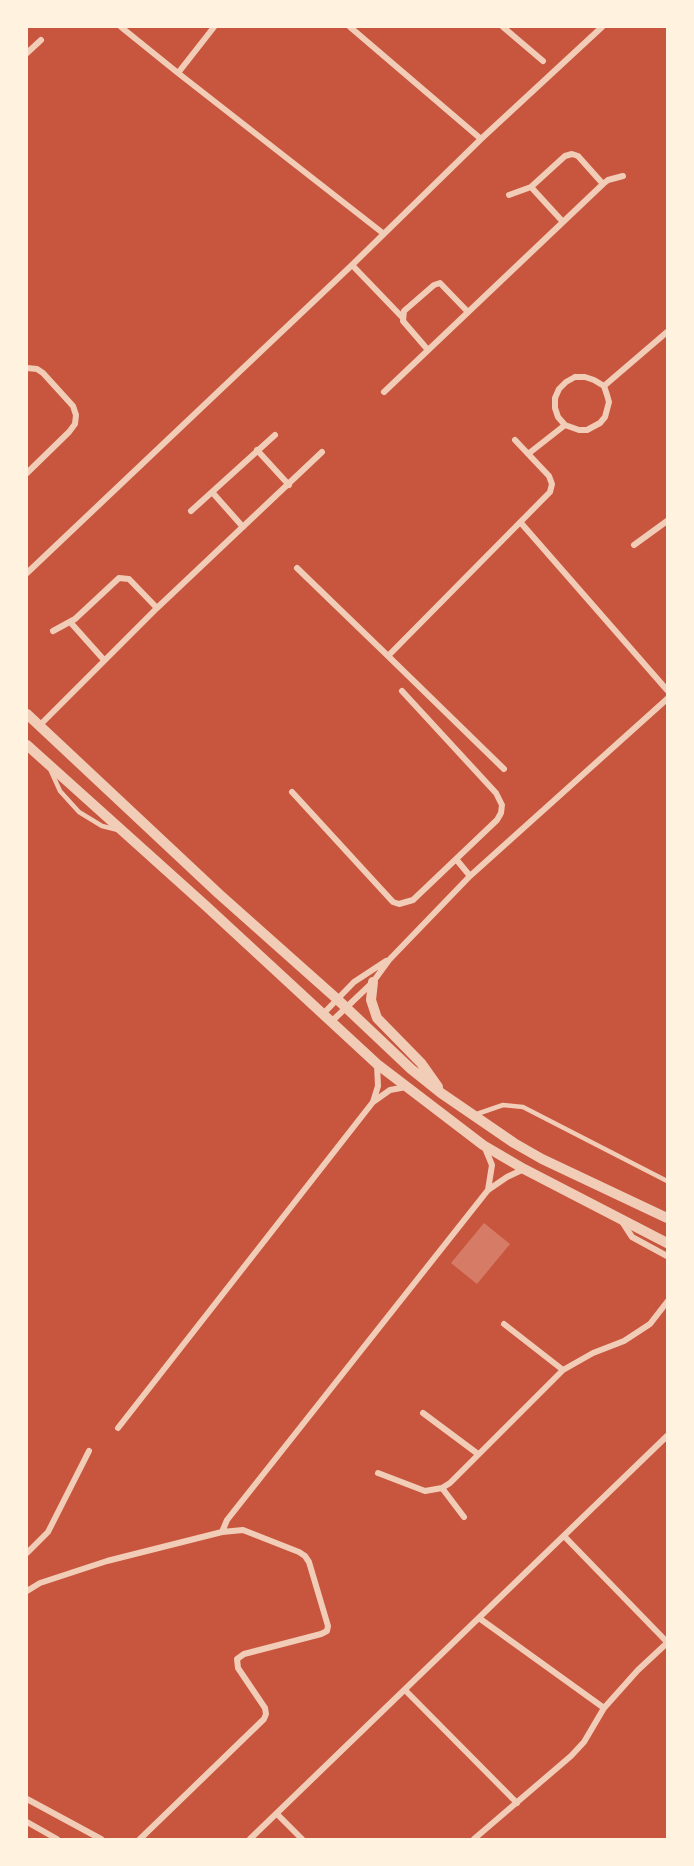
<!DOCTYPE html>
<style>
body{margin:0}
#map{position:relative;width:694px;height:1866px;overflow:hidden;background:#c8553d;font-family:"Noto Sans",sans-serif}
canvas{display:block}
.frame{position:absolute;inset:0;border:28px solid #fff3e0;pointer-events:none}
</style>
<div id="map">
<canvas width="694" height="1866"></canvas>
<div class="frame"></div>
</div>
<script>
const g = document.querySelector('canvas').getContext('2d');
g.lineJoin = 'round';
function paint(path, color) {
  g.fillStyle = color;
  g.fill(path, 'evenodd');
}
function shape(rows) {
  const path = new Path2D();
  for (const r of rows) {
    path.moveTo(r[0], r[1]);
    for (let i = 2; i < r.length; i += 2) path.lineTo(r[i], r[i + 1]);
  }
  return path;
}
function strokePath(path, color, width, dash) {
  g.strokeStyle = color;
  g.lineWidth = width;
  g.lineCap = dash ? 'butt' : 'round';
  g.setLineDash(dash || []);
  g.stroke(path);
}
paint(shape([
 [484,1223,510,1244,477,1284,451,1263]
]), '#d67c66');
strokePath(shape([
 [51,771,60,791,79,812,102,826,118,830],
 [474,1115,503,1105,523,1107,667,1181]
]), '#f1ccb7', 4.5);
strokePath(shape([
 [121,27,178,73,214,27],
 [350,27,481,139],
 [503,27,543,61],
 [27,53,41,40],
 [178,73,384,234],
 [531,187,563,222],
 [509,195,531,187,565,156,572,154,578,156,603,184],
 [352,265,402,317],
 [428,350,403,321,404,311,434,285,440,283,468,312],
 [27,368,37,369,43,373,73,406,76,415,75,424,69,432,27,473],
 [575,377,585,377,594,380,604,386,607,395,609,402,605,417,600,423,587,430,579,430,565,425,558,417,555,408,555,398,559,389,566,382,575,377],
 [604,386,667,332],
 [384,392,603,184,608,180,623,176],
 [257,450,289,485],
 [528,454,565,425],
 [212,492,243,527],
 [191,511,275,435],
 [521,523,667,690],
 [634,545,667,521],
 [297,568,388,656],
 [27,573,352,265,481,139,602,27],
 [71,623,104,660],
 [53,631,75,619,119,578,129,579,157,608],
 [40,725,157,608,322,452],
 [504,769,388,656,550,492,552,484,549,476,515,440],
 [292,792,393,902,399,904,413,900,497,820,501,813,502,805,496,793,402,691],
 [456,859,470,876],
 [323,1014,354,982,386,961],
 [331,1022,373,982,389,960,470,876,667,699],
 [373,1102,378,1086,377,1065],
 [485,1148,492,1165,488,1190],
 [621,1220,632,1237,667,1256],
 [504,1324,563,1370],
 [423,1413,478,1454],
 [118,1428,373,1102,390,1090,406,1087],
 [378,1473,425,1491,442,1488,450,1483,563,1370,593,1353,624,1341,650,1324,667,1302],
 [442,1488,464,1517],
 [222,1532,227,1520,488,1190,507,1177,524,1169],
 [564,1536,667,1642],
 [27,1553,48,1532,89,1451],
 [27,1591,40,1583,107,1561,222,1532,243,1530,299,1552,305,1556,309,1562,328,1626,327,1631,321,1634,244,1654,237,1659,238,1668,265,1708,266,1714,264,1719,140,1839],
 [479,1618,604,1708],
 [405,1690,517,1803],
 [27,1799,101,1839],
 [277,1814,302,1839],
 [27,1822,57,1839],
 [250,1839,667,1436],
 [474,1839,571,1756,584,1742,604,1708,638,1670,667,1643]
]), '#f1ccb7', 6);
strokePath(shape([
 [27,714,219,894,337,999,411,1069,441,1093,514,1143,542,1159,667,1218],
 [27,745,206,906,377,1064,483,1145,524,1169,667,1243],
 [373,982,371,1000,377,1018,421,1063,438,1087]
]), '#f1ccb7', 10);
</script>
